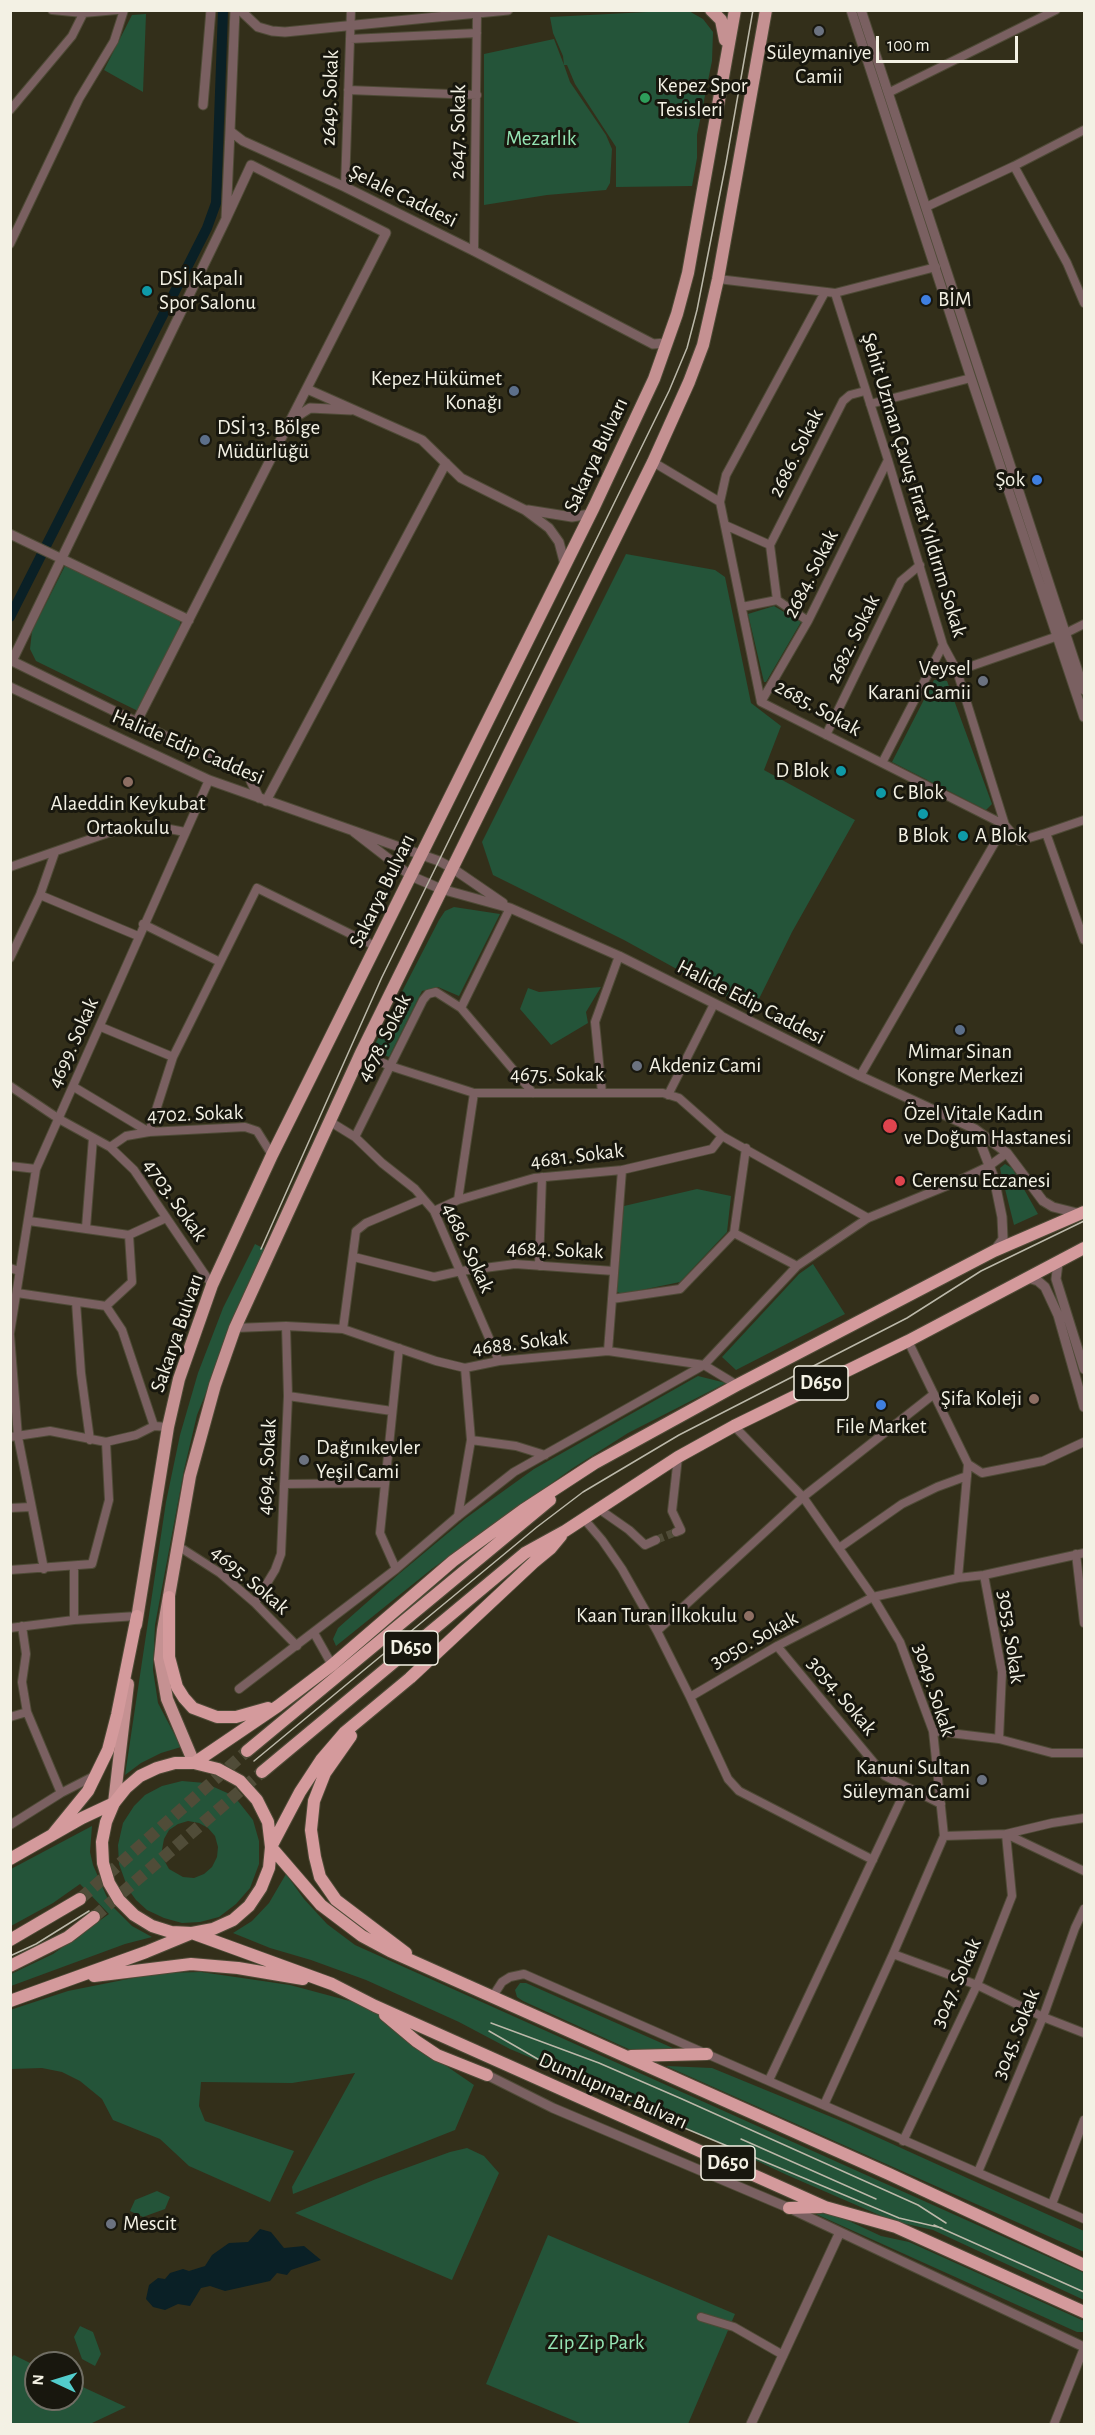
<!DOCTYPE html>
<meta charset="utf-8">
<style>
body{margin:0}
#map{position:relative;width:1095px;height:2435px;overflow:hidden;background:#332f1a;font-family:"Alegreya Sans",sans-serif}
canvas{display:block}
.frame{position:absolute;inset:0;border:12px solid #f3f1e4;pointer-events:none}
.north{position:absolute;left:24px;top:2351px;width:60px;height:60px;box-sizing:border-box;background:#18170e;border:2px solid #706e64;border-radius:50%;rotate:274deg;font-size:16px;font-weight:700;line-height:24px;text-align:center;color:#f3f1e4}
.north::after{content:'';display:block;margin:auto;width:21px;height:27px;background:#52cdcc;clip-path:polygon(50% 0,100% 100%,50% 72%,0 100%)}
.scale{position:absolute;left:876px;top:36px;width:142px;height:27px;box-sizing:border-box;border:3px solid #f3f1e4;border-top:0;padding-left:8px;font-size:18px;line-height:21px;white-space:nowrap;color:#f3f1e4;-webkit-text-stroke:4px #18170e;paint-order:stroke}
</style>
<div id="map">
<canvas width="1095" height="2435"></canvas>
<div class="frame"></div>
<div class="north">N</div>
<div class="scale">100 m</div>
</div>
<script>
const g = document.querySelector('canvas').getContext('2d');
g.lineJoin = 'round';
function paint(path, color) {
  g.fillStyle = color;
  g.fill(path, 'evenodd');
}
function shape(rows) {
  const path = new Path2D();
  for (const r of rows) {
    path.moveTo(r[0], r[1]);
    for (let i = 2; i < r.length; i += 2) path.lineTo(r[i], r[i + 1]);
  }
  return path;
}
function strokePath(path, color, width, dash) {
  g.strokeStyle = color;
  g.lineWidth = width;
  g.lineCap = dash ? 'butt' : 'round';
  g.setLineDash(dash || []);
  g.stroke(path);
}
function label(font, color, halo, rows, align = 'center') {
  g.font = font + ' "Alegreya Sans",sans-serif';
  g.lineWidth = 6;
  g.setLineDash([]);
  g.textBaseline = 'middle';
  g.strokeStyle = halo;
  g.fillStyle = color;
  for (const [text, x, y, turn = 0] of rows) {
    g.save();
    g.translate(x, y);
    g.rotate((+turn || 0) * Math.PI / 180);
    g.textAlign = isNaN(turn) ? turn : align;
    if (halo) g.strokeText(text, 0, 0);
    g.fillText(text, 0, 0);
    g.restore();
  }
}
paint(shape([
 [687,10,703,19,713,32,712,61,697,135,697,158,692,186,616,187,616,147,575,84,567,65,564,65,570,82,606,135,612,149,610,183,606,190,547,195,484,205,484,54,554,39,564,65,563,56,553,33,550,17],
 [146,14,143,92,104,70,132,15],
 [626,554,715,570,725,577,751,703,781,726,764,770,855,820,792,932,753,1011,624,940,493,875,482,842],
 [67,562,181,618,178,635,138,711,36,661,30,649,32,631],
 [774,606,801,622,766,682,764,682,748,614],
 [934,680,947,681,992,804,986,810,892,762],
 [454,907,500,914,459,996,438,987,422,991,389,1057,372,1050,439,920,445,911],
 [601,987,586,1012,588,1023,551,1045,520,1009,528,988,539,992],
 [1005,1164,1012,1168,1038,1214,1014,1225,1001,1173,1000,1168],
 [697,1189,731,1196,727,1232,680,1282,622,1294,615,1291,624,1206],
 [255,1244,265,1249,197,1415,184,1470,155,1625,153,1670,158,1703,181,1747,161,1753,141,1763,125,1775,166,1502,180,1435,198,1373,223,1308],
 [813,1264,845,1314,736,1370,722,1357,799,1274],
 [698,1376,726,1383,628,1433,573,1468,433,1568,336,1646,333,1639,338,1628,400,1573,466,1518,534,1469],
 [182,1781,205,1783,234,1796,253,1820,259,1841,259,1864,250,1888,236,1904,219,1917,200,1922,182,1923,164,1918,147,1910,136,1900,128,1889,119,1864,118,1845,123,1823,134,1806,145,1795,162,1786],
 [188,1821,199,1823,208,1828,215,1836,218,1847,217,1857,212,1867,204,1874,194,1878,183,1877,169,1869,164,1860,162,1850,164,1839,169,1830,178,1824],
 [92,1826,90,1852,93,1865,106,1895,112,1906,132,1926,152,1937,125,1944,11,1986,11,1974,53,1954,109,1914,80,1884,53,1903,11,1926,11,1869],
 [286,1874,304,1899,327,1924,355,1945,1084,2273,1084,2300,933,2230,893,2221,787,2175,591,2083,510,2049,459,2022,366,1980,311,1960,270,1948,233,1933,252,1921,269,1903],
 [201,1972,290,1985,372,2007,391,2028,474,2085,455,2130,293,2194,292,2187,355,2073,292,2083,201,2082,199,2106,205,2121,294,2151,270,2202,189,2166,160,2139,113,2120,102,2099,80,2081,62,2072,42,2068,11,2069,10,2010,68,1991,158,1973],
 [520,1983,526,1983,675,2049,633,2051,523,2001,517,1997,515,1990],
 [666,2066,712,2068,846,2123,1084,2231,1084,2252],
 [467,2148,484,2156,499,2173,452,2280,295,2213,376,2179,450,2152],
 [157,2191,170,2197,165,2209,143,2217,130,2211,135,2200],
 [819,2207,881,2236,909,2242,1084,2321,1084,2332,1077,2332,807,2210],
 [548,2235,735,2314,688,2424,582,2424,486,2384],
 [80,2326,93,2332,101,2354,95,2366,82,2359,74,2337],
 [14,2355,36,2366,36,2399,72,2399,72,2382,126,2407,90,2424,11,2424,10,2359]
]), '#245439');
paint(shape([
 [260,2229,271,2232,284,2248,304,2246,321,2260,291,2270,287,2275,277,2273,270,2281,225,2291,210,2286,201,2288,190,2306,178,2304,165,2310,153,2307,146,2299,149,2285,158,2278,165,2279,170,2273,183,2269,189,2271,205,2266,212,2255,229,2243,248,2242]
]), '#0a2026');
strokePath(shape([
 [10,617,207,228,216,203,223,10]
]), '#0a2026', 10);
strokePath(shape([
 [656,1540,676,1532]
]), '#504c38', 8, [8, 4]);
strokePath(shape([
 [80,1899,247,1751],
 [94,1917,262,1772]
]), '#504c38', 12, [12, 6]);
const minor = shape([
 [52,10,83,13,117,10],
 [350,39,477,33],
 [348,90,477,95],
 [888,93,1056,10],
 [10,110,72,36,85,10],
 [1014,166,1067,263,1084,303],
 [345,187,351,10],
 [926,207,1014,166,1084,130],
 [10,244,79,99,114,41,124,10],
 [474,251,477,14],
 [718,279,835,293,936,267],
 [825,292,726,475,720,502,761,702,1005,825,1019,841,1046,833,1084,940],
 [835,293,888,460,943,645,957,671,1005,825,860,1076],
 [870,404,971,378],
 [653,462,720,502],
 [725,525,770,545,777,600,808,621],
 [770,545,843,401,850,395,865,391],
 [742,607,777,600],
 [1066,633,1084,624],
 [957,671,1058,636],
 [761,702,808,621,888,460],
 [826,735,901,581,920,565],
 [882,763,943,645],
 [1046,833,1084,820],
 [10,867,108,833,149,825,185,832],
 [40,895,138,936],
 [143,924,220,962],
 [10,958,40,895,55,852],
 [461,1008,510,908],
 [101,1027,173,1057],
 [361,1053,390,1066,474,1093,663,1093,679,1098,722,1136,868,1218],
 [10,1086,59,1119,110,1147,134,1170,212,1285],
 [74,1087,149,1132,173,1057,257,888,377,947],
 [602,1093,595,1022,619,956],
 [668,1095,714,1004],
 [329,1121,355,1137,382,1163,415,1189,434,1211,499,1361],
 [355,1137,423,1000,428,994,436,992,461,1008,533,1093],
 [110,1147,126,1136,149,1132,245,1127,257,1131,272,1155],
 [10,1166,36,1169],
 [458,1200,474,1093],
 [434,1211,458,1200,534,1178,622,1170,712,1149,722,1136],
 [29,1221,129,1235,166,1218],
 [86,1228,93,1138],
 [734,1233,797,1266],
 [354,1257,434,1277,461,1271,515,1264,614,1271],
 [539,1266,542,1177],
 [10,1268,19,1271],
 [17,1293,106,1306],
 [612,1299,680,1289,734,1233,746,1148],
 [76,1302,81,1373,90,1440],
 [106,1306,122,1330,154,1426,168,1427],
 [106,1306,132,1282,129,1235],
 [235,1328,286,1326,343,1329,436,1361,465,1368,499,1361,608,1351,704,1365,737,1385],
 [343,1329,356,1231,366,1223,423,1199],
 [10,1333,36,1169,209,780],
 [10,1335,18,1437,44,1569],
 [908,1341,968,1464,982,1473,1043,1461,1084,1442],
 [608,1351,622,1170],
 [288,1396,392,1411],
 [734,1426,803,1497,873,1597,900,1642,933,1731,944,1836,893,1954,824,2105],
 [10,1437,50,1431,106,1442,136,1435,154,1426],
 [471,1440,516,1446,545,1455],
 [284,1484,384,1483],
 [10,1508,31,1507],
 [599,1509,629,1530,645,1545,656,1540],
 [458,1516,471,1440,465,1368],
 [584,1519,602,1540,622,1569,657,1631],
 [676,1532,681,1530,672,1511,678,1457],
 [178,1546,220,1573,255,1603,297,1646],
 [839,1548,902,1504,937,1487,967,1476],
 [1076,1554,1084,1623],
 [74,1566,74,1620],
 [396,1569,380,1533,399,1348],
 [10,1570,92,1564,109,1500,106,1442],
 [984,1575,1002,1672,999,1739],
 [958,1578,968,1464],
 [255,1603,275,1570,281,1554,288,1396,286,1326],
 [22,1626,26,1654,22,1682,27,1712,61,1793],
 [10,1628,74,1620,137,1616],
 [314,1633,332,1665],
 [777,1646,885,1776,941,1804],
 [239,1689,396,1569,458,1516,514,1472,704,1365,797,1266,868,1218,949,1185,989,1166,1007,1153],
 [690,1697,657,1631,803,1497,934,1394],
 [10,1717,27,1712],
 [933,1731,999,1739,1052,1753,1084,1753],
 [10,1825,61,1793,96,1775],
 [944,1836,1006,1834,1084,1871],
 [873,1860,739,1791,728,1779,690,1697,777,1646,873,1597,958,1578,984,1575,1084,1553],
 [893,1954,977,1985,1043,2017,1084,2033],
 [493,1996,502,1982,510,1977,524,1974,1084,2219],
 [769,2080,907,1787],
 [903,2141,977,1985,1012,1896,1006,1834,1052,1823,1084,1818],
 [978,2172,1043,2017,1075,1928,1084,1909],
 [1052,2204,1084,2120],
 [701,2317,734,2327,783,2355],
 [1054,2424,1084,2348]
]);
const tertiary = shape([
 [235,10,230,131,243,141,345,187,474,251,653,344,667,343],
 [240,10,258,27,272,31,285,32,508,10],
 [851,10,971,378,1084,717],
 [861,10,1084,690],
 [203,105,211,10],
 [307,389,422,440,461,478,525,510,549,528,559,542,565,565],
 [291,420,310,408,351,410],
 [528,510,572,517,590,514],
 [10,534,189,620],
 [10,660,249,777,259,798],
 [12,661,226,219,230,131],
 [10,687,209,780,439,861,452,868,503,903],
 [136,723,386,233,251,165,226,219],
 [266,801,446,463],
 [354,832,411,876,441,889,510,908,619,956,860,1076,975,1129,1007,1153,1043,1201,1053,1207,1081,1214],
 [975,1129,994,1178,1002,1217,1003,1239,994,1251],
 [1058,1263,1056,1279,1084,1369],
 [1028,1278,1038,1281,1045,1287,1058,1315,1084,1407],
 [487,2075,553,2108,789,2208,1084,2347],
 [751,2424,840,2232]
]);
const primary = shape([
 [711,10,721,20,725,40],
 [136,1625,168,1427,179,1379,212,1285,272,1155,594,507,654,379,677,314,688,273,735,10],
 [194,1763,167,1699,160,1659,163,1630,190,1476,215,1385,235,1328,361,1053,653,462,689,382,703,345,718,279,766,10],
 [114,1803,128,1684]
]);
const trunk = shape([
 [169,1597,169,1657,177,1687,184,1698,193,1708,217,1717,236,1717,268,1708],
 [351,1736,325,1773,314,1801,311,1830,315,1857,320,1877,336,1900,406,1953],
 [247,1751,550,1500],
 [194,1763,278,1706,332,1665,453,1561,523,1510,595,1463,737,1385,994,1251,1084,1212],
 [262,1772,525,1553,565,1531,678,1457,734,1426,908,1341,1084,1248],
 [53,1834,88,1791,108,1750,117,1715,137,1616],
 [271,1847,321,1905,362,1936,390,1951,889,2174,1084,2265],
 [271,1847,300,1792,321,1760,345,1732,410,1678,534,1562,551,1548,561,1536],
 [10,1859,82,1818,114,1803],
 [10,1940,80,1899],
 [10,1966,68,1937,94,1917],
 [94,1976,191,1964,238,1968,303,1979],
 [10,2001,146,1952,192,1933,213,1929,233,1920,249,1906,261,1888,269,1868,271,1847,268,1822,257,1800,240,1781,218,1769,194,1763,175,1763,157,1768,140,1776,126,1788,114,1803,106,1822,102,1842,103,1863,109,1883,119,1900,134,1915,152,1926,171,1932,192,1933,332,1984,375,2006,825,2207,896,2227,1084,2312],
 [385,2015,416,2041,437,2055,487,2075],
 [631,2056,707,2054],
 [789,2208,821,2207]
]);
strokePath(minor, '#4e4a36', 10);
strokePath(tertiary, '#4e4a36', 11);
strokePath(primary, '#4e4a36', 14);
strokePath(trunk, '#4e4a36', 14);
strokePath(minor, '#7a6061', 8);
strokePath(tertiary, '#7a6061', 9);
strokePath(primary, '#c59192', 12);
strokePath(trunk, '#d49a9c', 12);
strokePath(shape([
 [261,1249,382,977,669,391,687,348,697,310,726,163,753,10],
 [254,1761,537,1527,583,1492,679,1435,907,1318,981,1271,1084,1221],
 [10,1956,36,1944,89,1911],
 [491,2023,599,2063,682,2099,918,2205,946,2223],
 [489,2031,576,2081,632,2106,899,2218,942,2228],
 [741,2139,876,2199],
 [934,2225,1084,2292]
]), '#bbb8a9', 1.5);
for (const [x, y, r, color] of [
 [819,31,6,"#6b7280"],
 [645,98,6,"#2e9e5b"],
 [147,291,6,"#0f9aa8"],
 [926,300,6,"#3f7fe0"],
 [514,391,6,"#5c6f8a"],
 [205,440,6,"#5c6f8a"],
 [1037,480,6,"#3f7fe0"],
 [983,681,6,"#6b7280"],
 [841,771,6,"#0f9aa8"],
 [128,782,6,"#8d6e63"],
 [881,793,6,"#0f9aa8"],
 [923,814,6,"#0f9aa8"],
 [963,836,6,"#0f9aa8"],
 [960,1030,6,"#5c6f8a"],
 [637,1066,6,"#6b7280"],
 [890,1126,8,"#e0444e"],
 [900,1181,6,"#e0444e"],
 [1034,1399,6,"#8d6e63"],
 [881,1405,6,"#3f7fe0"],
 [304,1460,6,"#6b7280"],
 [749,1616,6,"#8d6e63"],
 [982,1780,6,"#6b7280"],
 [111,2224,6,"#6b7280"]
]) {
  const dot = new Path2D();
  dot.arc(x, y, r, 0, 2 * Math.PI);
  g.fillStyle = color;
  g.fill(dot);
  strokePath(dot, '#18170e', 2);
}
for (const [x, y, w] of [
 [821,1383,54],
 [411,1648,54],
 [728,2163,54]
]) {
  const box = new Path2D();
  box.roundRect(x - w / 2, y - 17, w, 34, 4.5);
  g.fillStyle = '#18170e';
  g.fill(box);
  strokePath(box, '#f3f1e4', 1.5);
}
label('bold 20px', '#f3f1e4', null, [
 ["D650",821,1383],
 ["D650",411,1648],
 ["D650",728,2163]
]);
label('21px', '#f3f1e4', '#18170e', [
 ["Süleymaniye",819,53,"center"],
 ["Camii",819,77,"center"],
 ["Kepez Spor",657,86],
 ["Tesisleri",657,110],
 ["DSİ Kapalı",159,279],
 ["Spor Salonu",159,303],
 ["BİM",938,300],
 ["Kepez Hükümet",502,379,"right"],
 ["Konağı",502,403,"right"],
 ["DSİ 13. Bölge",217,428],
 ["Müdürlüğü",217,452],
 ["Şok",1025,480,"right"],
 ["Veysel",971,669,"right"],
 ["Karani Camii",971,693,"right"],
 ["D Blok",829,771,"right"],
 ["C Blok",893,793],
 ["Alaeddin Keykubat",128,804,"center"],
 ["Ortaokulu",128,828,"center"],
 ["B Blok",923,836,"center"],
 ["A Blok",975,836],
 ["Mimar Sinan",960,1052,"center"],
 ["Kongre Merkezi",960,1076,"center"],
 ["Akdeniz Cami",649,1066],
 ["Özel Vitale Kadın",904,1114],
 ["ve Doğum Hastanesi",904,1138],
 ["Cerensu Eczanesi",912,1181],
 ["Şifa Koleji",1022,1399,"right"],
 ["File Market",881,1427,"center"],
 ["Dağınıkevler",316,1448],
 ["Yeşil Cami",316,1472],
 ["Kaan Turan İlkokulu",737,1616,"right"],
 ["Kanuni Sultan",970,1768,"right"],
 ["Süleyman Cami",970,1792,"right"],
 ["Mescit",123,2224]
], 'left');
label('21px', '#f3f1e4', '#18170e', [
 ["2649. Sokak",330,98,-88],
 ["2647. Sokak",458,132,-89],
 ["Şelale Caddesi",403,196,26],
 ["2686. Sokak",796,453,-63],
 ["Sakarya Bulvarı",596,455,-65],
 ["Şehit Uzman Çavuş Fırat Yıldırım Sokak",914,485,73],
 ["2684. Sokak",811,574,-63],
 ["2682. Sokak",853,639,-64],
 ["2685. Sokak",818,708,29],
 ["Halide Edip Caddesi",188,747,23],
 ["Sakarya Bulvarı",382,891,-64],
 ["Halide Edip Caddesi",751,1002,27],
 ["4678. Sokak",384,1038,-63],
 ["4699. Sokak",73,1043,-66],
 ["4675. Sokak",557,1075],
 ["4702. Sokak",195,1114,-2],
 ["4681. Sokak",577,1156,-7],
 ["4703. Sokak",175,1200,55],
 ["4686. Sokak",468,1248,65],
 ["4684. Sokak",555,1250,2],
 ["Sakarya Bulvarı",177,1333,-71],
 ["4688. Sokak",520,1343,-7],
 ["4694. Sokak",267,1467,-87],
 ["4695. Sokak",250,1580,40],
 ["3053. Sokak",1011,1637,82],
 ["3050. Sokak",754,1640,-29],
 ["3049. Sokak",934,1690,72],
 ["3054. Sokak",842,1696,50],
 ["3047. Sokak",956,1983,-66],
 ["3045. Sokak",1016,2034,-68],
 ["Dumlupınar Bulvarı",613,2091,24]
]);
label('21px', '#95e5b4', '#18170e', [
 ["Mezarlık",541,139],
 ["Zip Zip Park",596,2343]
]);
</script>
